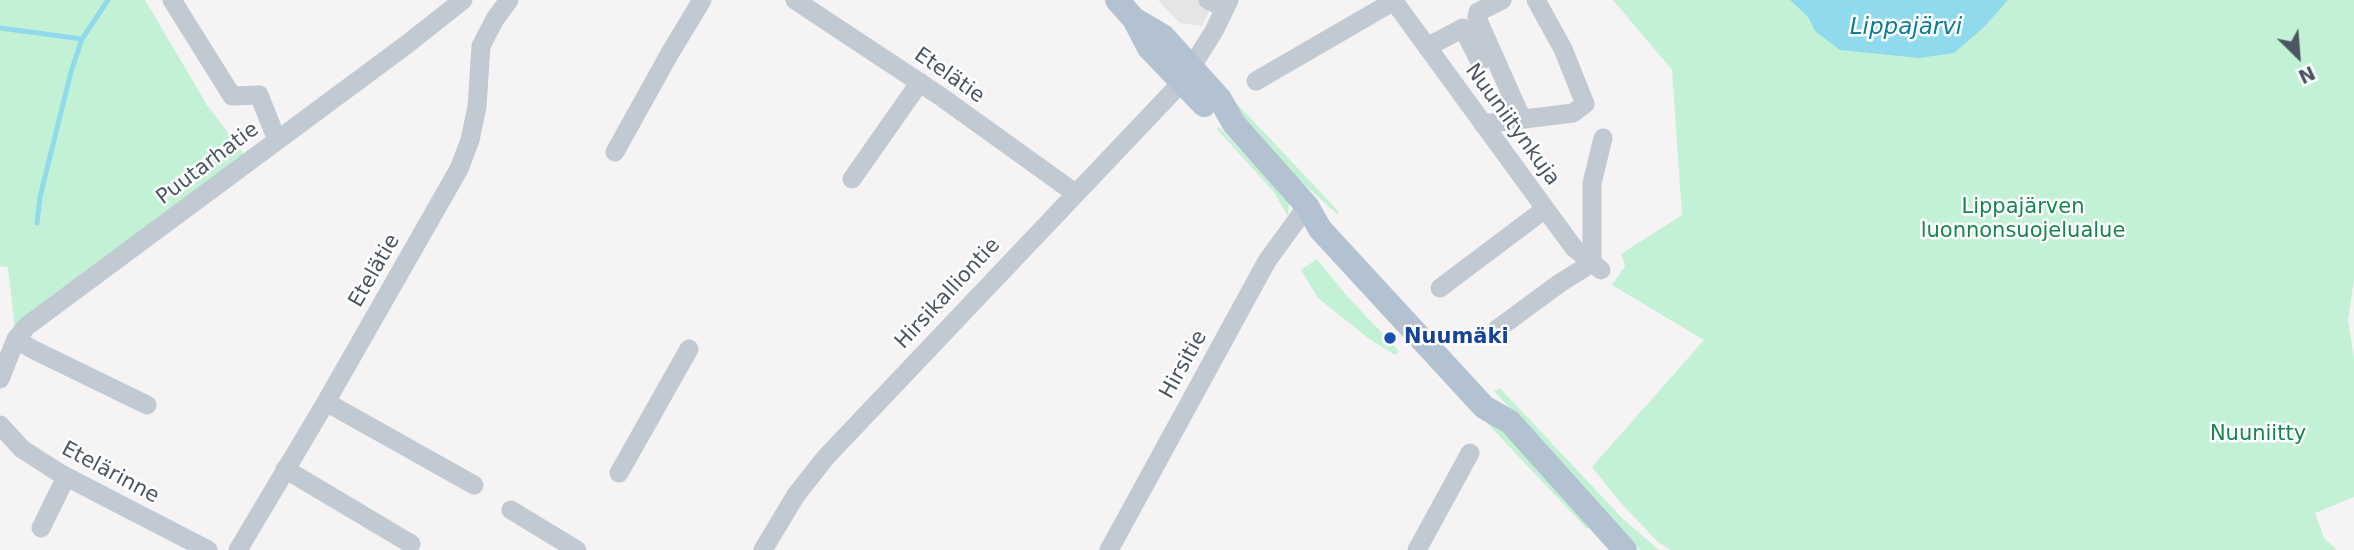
<!DOCTYPE html>
<meta charset="utf-8">
<style>
body{margin:0}
#map{position:relative;width:2354px;height:550px;overflow:hidden;background:#f5f3f3;font-family:"DejaVu Sans",sans-serif}
canvas{display:block}
.north{position:absolute;left:2263px;top:21px;width:70px;height:70px;-webkit-text-stroke:5px #fff;paint-order:stroke;rotate:155deg;font-size:19px;font-weight:700;line-height:28px;text-align:center;color:#4a5661}
.north::after{content:'';display:block;margin:auto;width:24px;height:32px;background:#4a5661;clip-path:polygon(50% 0,100% 100%,50% 72%,0 100%)}
</style>
<div id="map">
<canvas width="2354" height="550"></canvas>
<div class="north">N</div>
</div>
<script>
const g = document.querySelector('canvas').getContext('2d');
g.lineJoin = 'round';
function paint(path, color) {
  g.fillStyle = color;
  g.fill(path, 'evenodd');
}
function shape(rows) {
  const path = new Path2D();
  for (const r of rows) {
    path.moveTo(r[0], r[1]);
    for (let i = 2; i < r.length; i += 2) path.lineTo(r[i], r[i + 1]);
  }
  return path;
}
function strokePath(path, color, width, dash) {
  g.strokeStyle = color;
  g.lineWidth = width;
  g.lineCap = dash ? 'butt' : 'round';
  g.setLineDash(dash || []);
  g.stroke(path);
}
function label(font, color, halo, rows, align = 'center') {
  g.font = font + ' "DejaVu Sans",sans-serif';
  g.lineWidth = 5;
  g.setLineDash([]);
  g.textBaseline = 'middle';
  g.strokeStyle = halo;
  g.fillStyle = color;
  for (const [text, x, y, turn = 0] of rows) {
    g.save();
    g.translate(x, y);
    g.rotate((+turn || 0) * Math.PI / 180);
    g.textAlign = isNaN(turn) ? turn : align;
    if (halo) g.strokeText(text, 0, 0);
    g.fillText(text, 0, 0);
    g.restore();
  }
}
paint(shape([
 [1158,0,1215,0,1202,26,1180,23]
]), '#e6e4e5');
paint(shape([
 [0,0,145,0,207,105,249,161,16,339,8,267,0,266],
 [1613,0,2354,0,2354,279,2348,320,2354,359,2354,497,2315,513,2324,538,2337,550,1671,550,1658,542,1622,504,1592,467,1704,340,1612,285,1625,266,1621,254,1682,215,1672,70],
 [1228,94,1339,212,1337,214,1292,173,1247,123],
 [1219,127,1289,202,1288,216,1273,191,1217,129],
 [1317,259,1346,295,1399,351,1395,355,1368,338,1318,298,1301,270],
 [1500,388,1622,518,1659,550,1640,550,1494,391],
 [1491,420,1527,453,1591,524,1587,529,1487,423]
]), '#c3f1d5');
paint(shape([
 [1790,0,2008,0,1983,28,1954,53,1919,58,1840,50,1816,32,1808,17]
]), '#90daee');
strokePath(shape([
 [0,28,82,39],
 [37,223,40,197,71,72,82,39,108,0]
]), '#90daee', 5);
strokePath(shape([
 [172,0,232,96,259,95,277,140],
 [795,0,940,96,1075,193],
 [1208,0,1225,8],
 [1393,0,1574,248,1601,270],
 [1502,0,1478,12,1477,18,1522,119],
 [1427,47,1463,28,1480,62],
 [1256,81,1394,1],
 [1483,124,1573,113,1585,104,1563,49,1536,0],
 [615,152,670,53,702,0],
 [852,179,920,82],
 [1440,288,1545,209],
 [1496,330,1560,283,1592,263,1592,183,1603,138],
 [16,339,32,349,147,405],
 [0,379,16,339,27,326,406,45,463,0],
 [326,402,474,485],
 [0,425,22,449,61,474,208,550],
 [285,469,411,544],
 [619,473,689,349],
 [511,510,577,550],
 [41,528,66,477],
 [238,550,326,402,459,169,470,140,477,107,481,46,495,19,509,0],
 [763,550,796,495,826,457,1182,82,1214,31,1229,0],
 [1109,550,1267,261,1307,206],
 [1417,550,1470,453]
]), '#c1cad2', 19);
strokePath(shape([
 [1117,0,1134,19,1149,48,1204,105],
 [1134,19,1163,36,1220,99,1234,124,1307,206,1320,229,1484,407,1510,422,1625,550]
]), '#b3c2d1', 24);
for (const [x, y, r, color] of [
 [1390,338,7,"#1a4fb4"]
]) {
  const dot = new Path2D();
  dot.arc(x, y, r, 0, 2 * Math.PI);
  g.fillStyle = color;
  g.fill(dot);
  strokePath(dot, '#fff', 2.5);
}
label('21px', '#4a5661', '#fff', [
 ["Etelätie",949,76,35],
 ["Nuuniitynkuja",1512,125,54],
 ["Puutarhatie",208,164,-37],
 ["Etelätie",375,271,-60],
 ["Hirsikalliontie",948,294,-47],
 ["Hirsitie",1184,365,-61],
 ["Etelärinne",110,473,28]
]);
label('21px', '#17864f', '#fff', [
 ["Lippajärven",2023,208],
 ["luonnonsuojelualue",2023,232],
 ["Nuuniitty",2258,435]
]);
label('bold 21px', '#164399', '#fff', [
 ["Nuumäki",1404,338]
], 'left');
label('italic 23px', '#0c7c9b', '#fff', [
 ["Lippajärvi",1906,28]
]);
</script>
